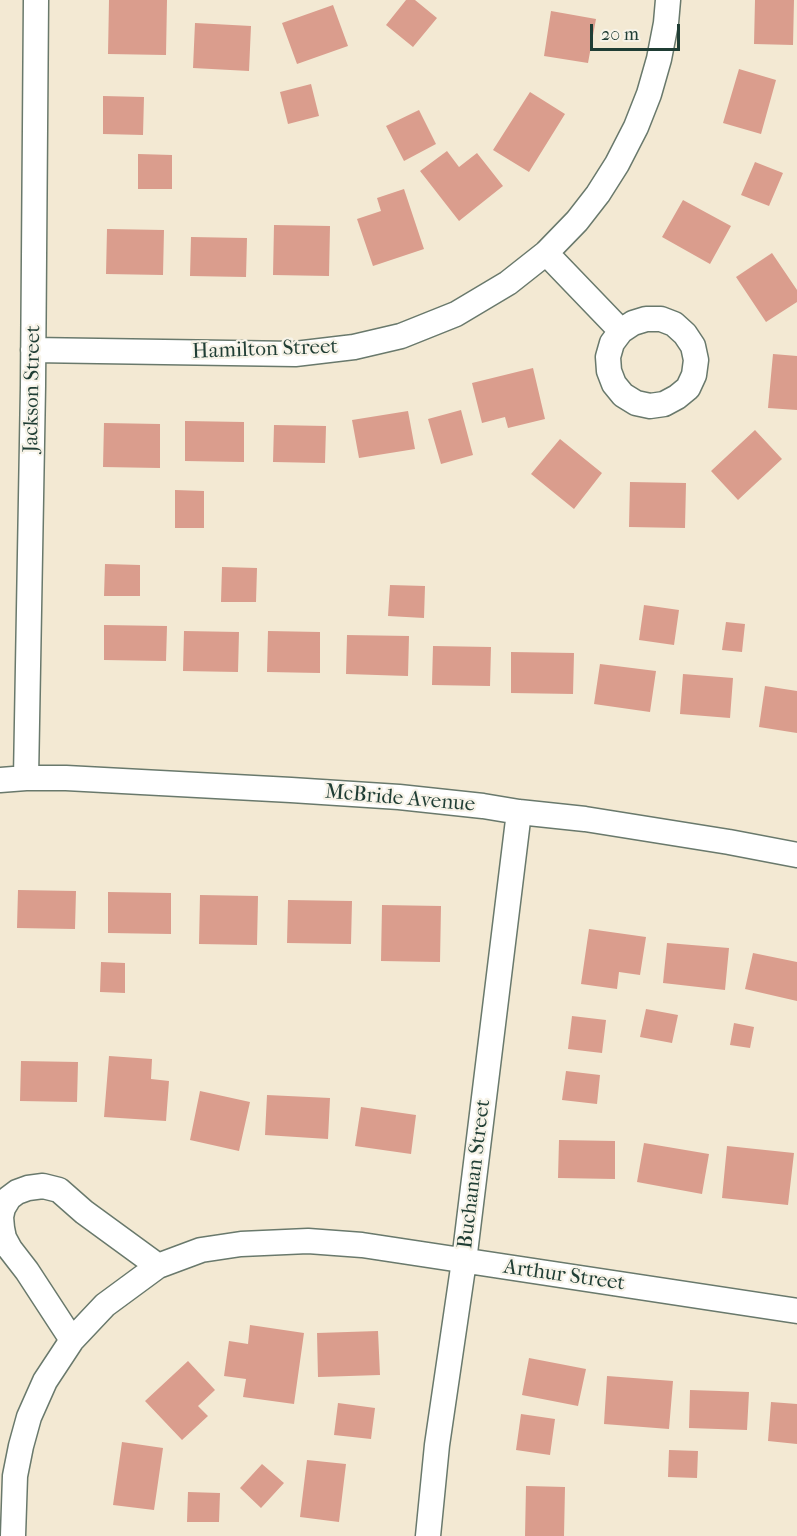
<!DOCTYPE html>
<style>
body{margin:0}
#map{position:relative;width:797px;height:1536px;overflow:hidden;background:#f3e9d3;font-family:"IM FELL French Canon",serif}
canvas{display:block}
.scale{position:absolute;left:590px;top:24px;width:90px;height:27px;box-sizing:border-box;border:3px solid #1f3d34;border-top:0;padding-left:8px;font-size:18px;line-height:21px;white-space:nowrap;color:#1f3d34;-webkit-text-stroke:4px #f7f3e8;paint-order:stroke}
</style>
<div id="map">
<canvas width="797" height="1536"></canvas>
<div class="scale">20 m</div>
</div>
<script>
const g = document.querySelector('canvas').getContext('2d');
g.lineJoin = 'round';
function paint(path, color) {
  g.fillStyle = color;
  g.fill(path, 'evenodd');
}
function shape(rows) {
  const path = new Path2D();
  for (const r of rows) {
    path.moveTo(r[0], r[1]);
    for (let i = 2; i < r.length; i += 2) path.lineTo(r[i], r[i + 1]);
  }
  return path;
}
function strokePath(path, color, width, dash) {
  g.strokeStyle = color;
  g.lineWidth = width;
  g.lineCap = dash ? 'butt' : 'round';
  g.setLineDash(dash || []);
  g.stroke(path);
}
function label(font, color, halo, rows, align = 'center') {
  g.font = font + ' "IM FELL French Canon",serif';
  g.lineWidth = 4.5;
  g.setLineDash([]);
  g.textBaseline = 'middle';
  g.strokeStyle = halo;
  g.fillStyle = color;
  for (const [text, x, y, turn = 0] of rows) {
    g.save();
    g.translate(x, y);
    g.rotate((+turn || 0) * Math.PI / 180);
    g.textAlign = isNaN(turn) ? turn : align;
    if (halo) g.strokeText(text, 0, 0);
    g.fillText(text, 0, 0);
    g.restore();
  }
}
paint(shape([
 [109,0,167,0,166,55,108,54],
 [406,0,415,0,437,18,413,47,386,25],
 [755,0,794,0,793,45,754,44],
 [333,5,348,46,297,64,282,23],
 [551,11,596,19,588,63,544,56],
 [195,23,251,26,249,71,193,68],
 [739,69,776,80,761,134,723,123],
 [311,84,319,116,288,124,280,92],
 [530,92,565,114,529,172,493,150],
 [103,96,144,97,143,135,103,134],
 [419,110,436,144,404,161,386,126],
 [447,151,459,167,477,153,503,186,459,221,420,171],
 [138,154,172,155,172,189,138,189],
 [755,162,783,173,769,206,741,195],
 [404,189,424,249,373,266,357,219,381,211,377,198],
 [683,200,731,226,710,264,662,237],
 [274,225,330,226,329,276,273,275],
 [107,229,164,230,163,275,106,274],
 [191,237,247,238,246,277,190,276],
 [772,253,797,290,797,302,766,322,736,277],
 [773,354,797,356,797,410,768,408],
 [533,368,545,419,508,428,505,417,482,423,472,383],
 [461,410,473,455,441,464,428,419],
 [408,411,415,449,359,458,352,420],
 [185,421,244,422,244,462,185,461],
 [104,423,160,424,160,468,103,467],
 [274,425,326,426,325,463,273,462],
 [755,430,782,459,738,500,711,471],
 [560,439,602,473,574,509,531,474],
 [630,482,686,483,685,528,629,527],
 [175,490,204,491,204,528,175,528],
 [105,564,140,565,140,596,104,596],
 [222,567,257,568,256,602,221,602],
 [390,585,425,586,424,618,388,616],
 [644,605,679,610,674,645,639,640],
 [726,622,745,624,742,652,722,650],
 [104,625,167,626,166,661,104,660],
 [184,631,239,632,238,672,183,671],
 [268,631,320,632,320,673,267,672],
 [347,635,409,636,408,676,346,674],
 [433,646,491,647,490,686,432,685],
 [511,652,574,653,573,694,511,693],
 [600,664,656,671,650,712,594,704],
 [683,674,733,678,730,718,680,714],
 [765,686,797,691,797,733,759,727],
 [18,890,76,891,75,929,17,928],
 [108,892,171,893,171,934,108,933],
 [200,895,258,896,257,945,199,944],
 [288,900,352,901,351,944,287,943],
 [382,905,441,906,440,962,381,961],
 [589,929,646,937,640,975,619,972,617,989,581,984],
 [667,943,729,948,725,990,663,983],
 [753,953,797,962,797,1001,745,989],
 [101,962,125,963,125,993,100,992],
 [646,1009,678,1015,672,1043,640,1037],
 [572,1016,606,1020,602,1053,568,1049],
 [734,1023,754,1027,750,1048,730,1045],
 [109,1056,152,1059,151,1079,169,1081,166,1121,104,1117],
 [21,1061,78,1062,77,1102,20,1101],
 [566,1071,600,1075,597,1104,562,1100],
 [200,1091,250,1102,239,1151,190,1140],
 [267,1095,330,1098,328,1139,265,1135],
 [361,1107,416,1115,411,1154,355,1146],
 [559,1140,615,1141,615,1179,558,1178],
 [644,1143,709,1154,702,1194,637,1182],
 [727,1146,794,1153,788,1205,722,1198],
 [250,1325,304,1333,294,1404,243,1397,246,1379,224,1376,229,1341,248,1344],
 [378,1331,380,1375,318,1377,317,1333],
 [529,1358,586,1369,578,1406,522,1395],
 [188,1361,215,1390,198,1406,208,1416,182,1440,145,1401],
 [607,1376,673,1381,669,1429,604,1424],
 [690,1390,749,1392,747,1430,689,1428],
 [771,1402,797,1404,797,1444,768,1441],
 [338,1403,375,1408,371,1439,334,1435],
 [521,1414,555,1419,550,1455,516,1450],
 [122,1442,163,1448,154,1510,113,1505],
 [669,1450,698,1451,697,1478,668,1477],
 [307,1460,346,1464,339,1522,300,1517],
 [262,1464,284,1483,261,1508,240,1488],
 [526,1486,565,1487,564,1536,525,1536],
 [188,1492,220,1493,219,1522,187,1522]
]), '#da9d8d');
const street = shape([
 [546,253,621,331,612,343,608,357,609,371,614,384,623,395,636,403,650,406,664,404,677,397,688,388,694,375,696,360,693,346,685,334,674,324,661,319,646,319,633,323,621,331],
 [33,350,295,354,354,347,401,336,456,314,508,283,546,253,577,221,598,194,617,164,636,127,649,94,659,59,666,23,668,0],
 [26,778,33,386,36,0],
 [0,780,26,778,66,778,291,790,399,797,483,806,519,812,585,819,729,842,797,855],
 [72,1340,27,1271,10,1249,4,1238,2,1228,1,1217,3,1208,9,1198,17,1192,28,1188,43,1186,59,1190,84,1212,158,1266],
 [13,1536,15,1476,21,1446,29,1417,45,1381,72,1340,105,1305,158,1266,201,1250,241,1244,308,1241,362,1245,797,1311],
 [428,1536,437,1445,464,1261,519,812]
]);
strokePath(street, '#69796c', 27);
strokePath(street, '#fff', 24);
label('21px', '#1f3d34', '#f7f3e8', [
 ["Hamilton Street",265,350,-2],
 ["Jackson Street",33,389,-89],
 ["McBride Avenue",400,799,5],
 ["Buchanan Street",475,1174,-83],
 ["Arthur Street",564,1276,8]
]);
</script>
